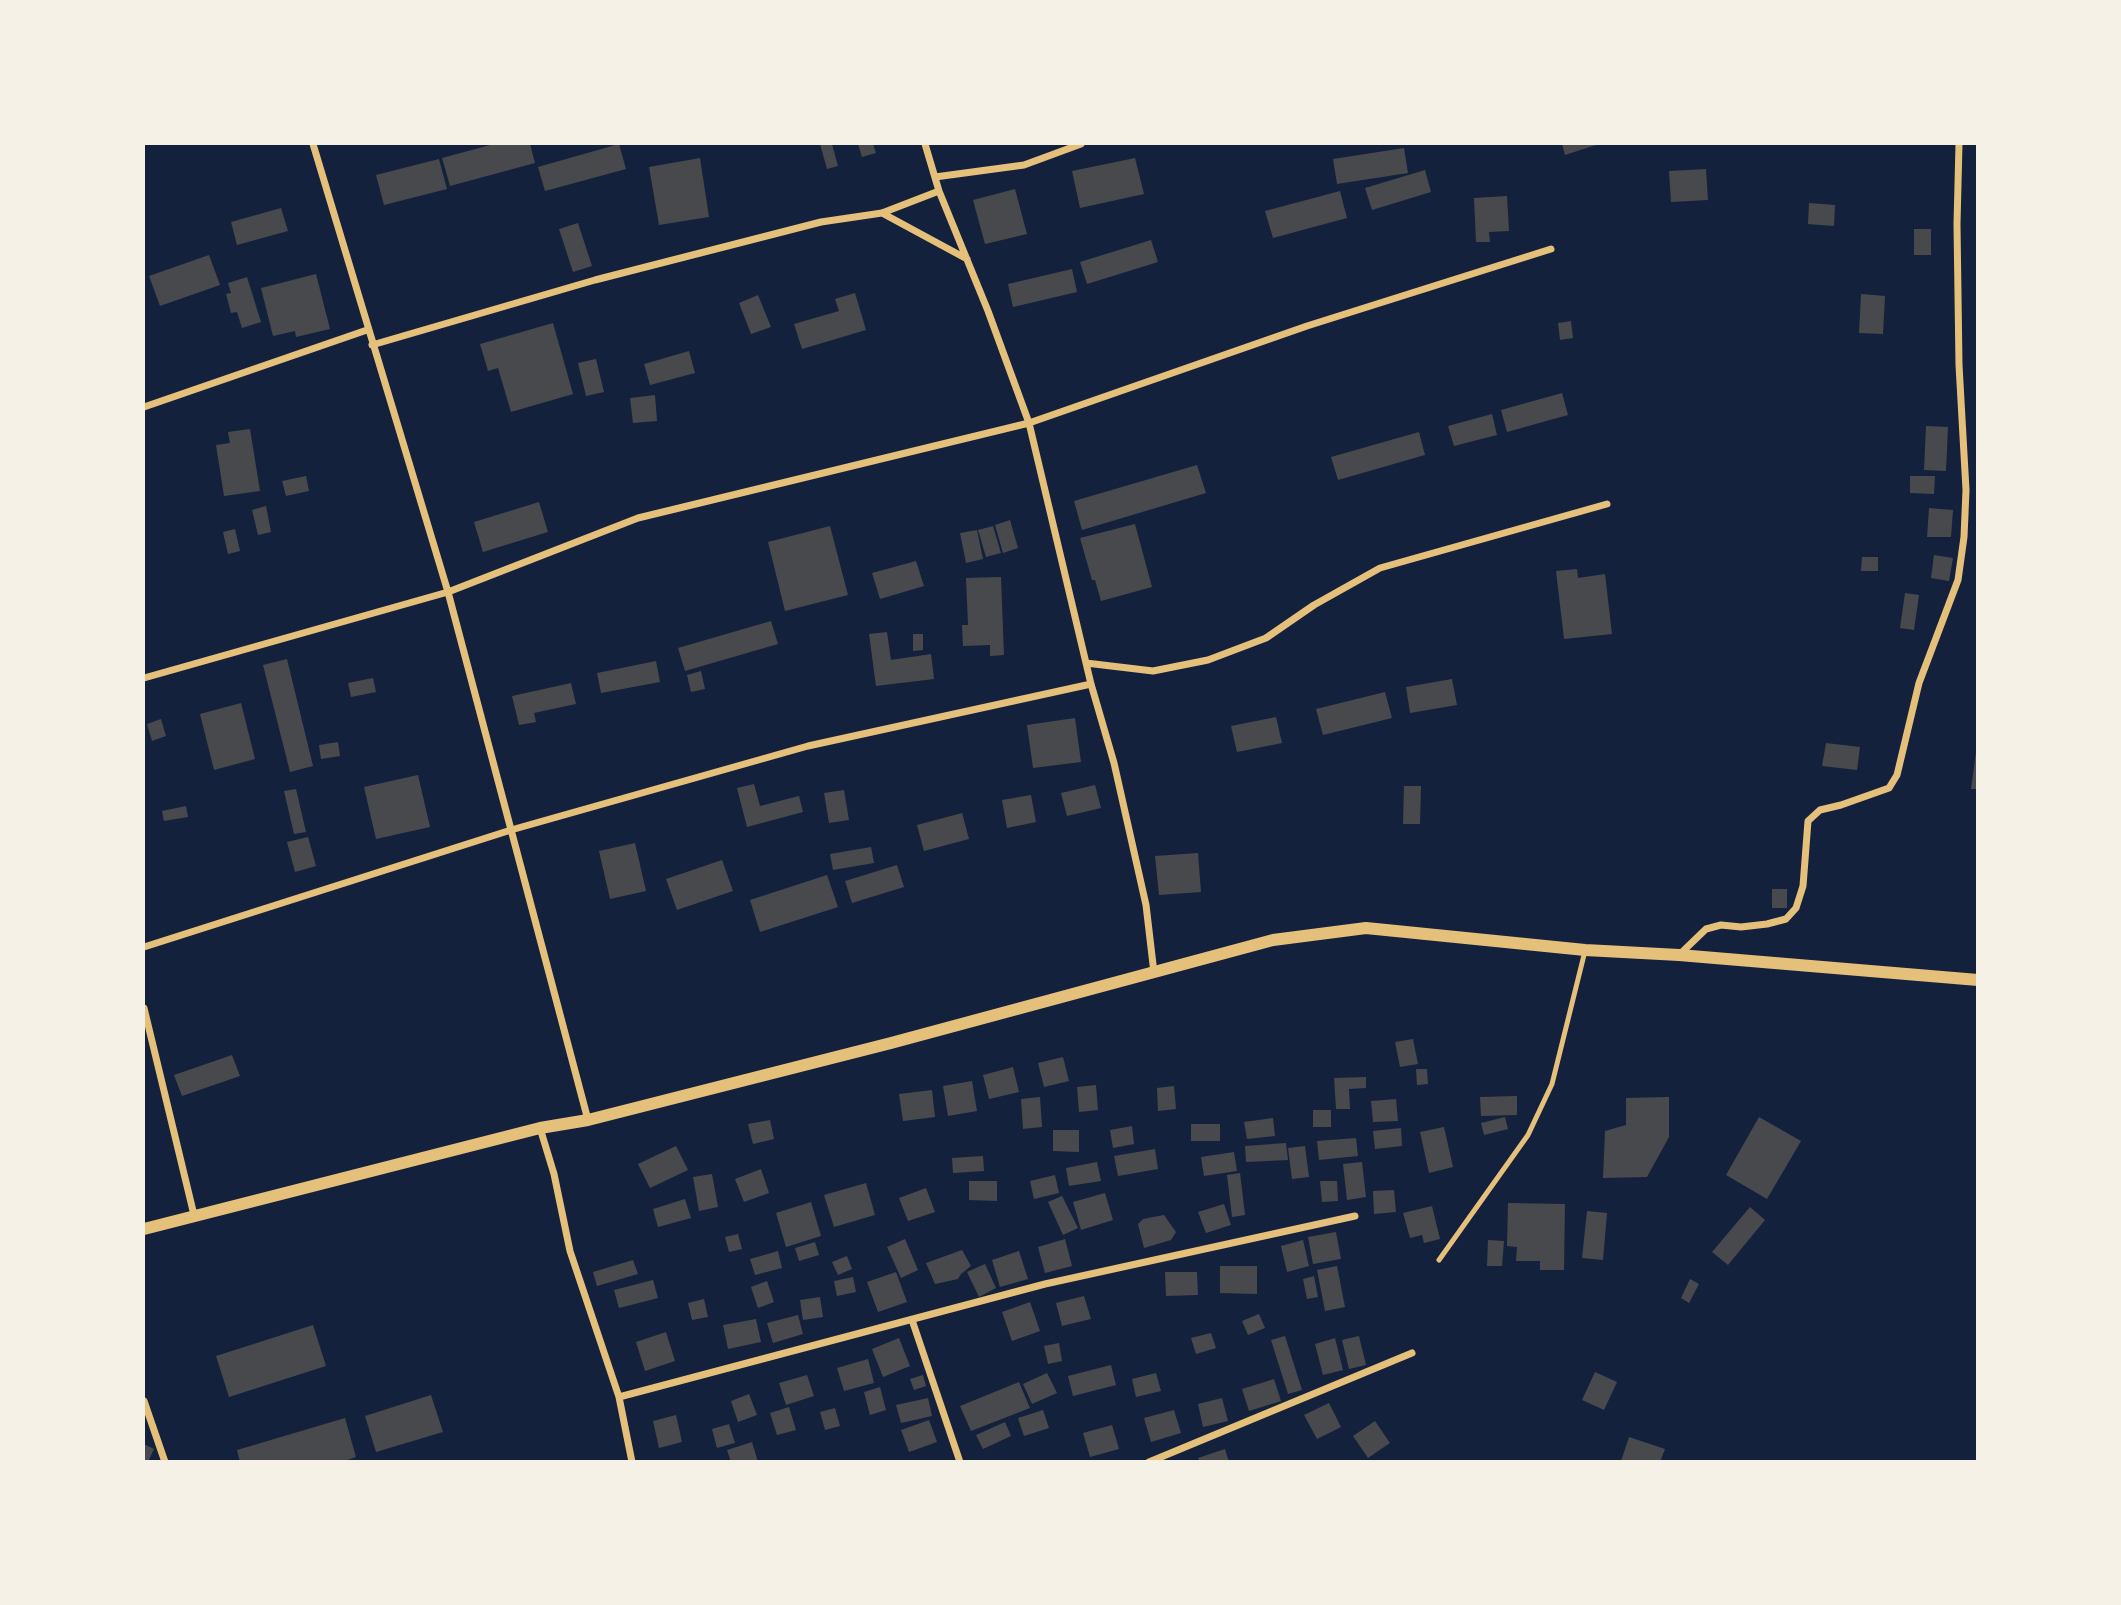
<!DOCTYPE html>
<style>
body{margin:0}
#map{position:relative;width:2121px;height:1605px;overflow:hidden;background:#14213d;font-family:"Crimson Pro",serif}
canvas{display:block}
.frame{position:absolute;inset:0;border:145px solid #f6f1e7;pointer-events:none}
</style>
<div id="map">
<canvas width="2121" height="1605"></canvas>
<div class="frame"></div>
</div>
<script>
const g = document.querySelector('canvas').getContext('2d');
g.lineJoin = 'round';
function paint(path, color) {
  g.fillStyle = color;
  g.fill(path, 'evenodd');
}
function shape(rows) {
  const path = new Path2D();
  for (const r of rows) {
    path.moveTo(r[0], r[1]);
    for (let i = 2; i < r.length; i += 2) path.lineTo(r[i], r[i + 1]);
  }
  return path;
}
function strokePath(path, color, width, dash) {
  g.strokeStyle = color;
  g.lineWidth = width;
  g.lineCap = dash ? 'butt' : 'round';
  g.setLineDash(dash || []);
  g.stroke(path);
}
paint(shape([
 [494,144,530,144,535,163,450,186,442,158],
 [619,144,626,169,545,191,538,167],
 [820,144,832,144,838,166,827,169],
 [858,144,873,144,876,153,862,157],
 [1562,144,1599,144,1565,155],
 [1404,148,1408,173,1337,184,1333,159],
 [700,158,709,217,659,225,649,167],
 [1135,158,1144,194,1080,208,1072,171],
 [439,159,447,189,384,205,376,175],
 [1706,169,1708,200,1671,202,1669,171],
 [1425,170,1431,192,1372,210,1365,188],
 [1015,189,1027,234,985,244,973,200],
 [1340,191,1347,218,1273,238,1265,211],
 [1507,196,1509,231,1489,232,1490,242,1476,242,1474,198],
 [1809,203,1835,205,1834,226,1808,224],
 [281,208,288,231,237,245,231,222],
 [578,223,592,266,573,272,559,229],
 [1914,229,1931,229,1931,255,1914,255],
 [1151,240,1158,262,1087,284,1080,262],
 [209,255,220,285,160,306,149,276],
 [1072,269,1077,292,1013,307,1008,284],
 [316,274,330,329,296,337,295,331,273,336,261,288],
 [247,277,261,322,242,328,237,312,231,313,226,294,231,293,228,283],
 [855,293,866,330,802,349,794,324,839,311,835,299],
 [1861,294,1885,296,1883,334,1859,333],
 [758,295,771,327,751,334,739,303],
 [1571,321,1573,338,1560,340,1558,323],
 [553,323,573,394,511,412,498,368,488,371,480,344],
 [689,351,695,373,650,385,644,364],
 [596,359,604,392,586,396,578,363],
 [1562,393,1568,415,1507,432,1501,410],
 [655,395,657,421,633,423,630,398],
 [1492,414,1497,435,1454,446,1448,426],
 [1926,426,1948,427,1946,471,1924,470],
 [250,429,260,491,224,496,216,445,230,443,228,432],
 [1419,432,1425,455,1338,480,1331,457],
 [1197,465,1206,493,1082,530,1074,501],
 [306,476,309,491,286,496,282,481],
 [1910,476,1935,476,1934,494,1910,493],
 [539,502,548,532,483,552,474,522],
 [266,506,271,532,258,535,252,510],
 [1929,508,1953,510,1951,537,1927,537],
 [1010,520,1018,548,1003,553,995,525],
 [1135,524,1152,587,1101,601,1095,580,1092,580,1080,538],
 [830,526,848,595,785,611,768,542],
 [993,526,1001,553,986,557,978,530],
 [235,529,240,551,228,554,223,532],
 [977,530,983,559,966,563,960,533],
 [1934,555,1953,558,1949,581,1931,578],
 [1862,557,1878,557,1878,571,1861,571],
 [916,561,924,586,880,599,872,573],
 [1577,569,1578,578,1605,574,1612,634,1564,639,1556,571],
 [1001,577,1004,655,990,656,990,645,963,646,962,625,968,625,966,578],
 [1905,593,1919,595,1914,630,1900,628],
 [771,621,778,644,685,671,678,648],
 [887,632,891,660,931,654,934,679,876,686,869,634],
 [913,634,923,634,923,650,913,651],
 [287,659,313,766,290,772,263,665],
 [656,661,660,682,601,693,597,673],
 [701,671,705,689,691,692,687,675],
 [373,678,376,692,351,697,348,683],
 [1452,679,1457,705,1410,713,1406,687],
 [571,683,576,704,534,713,536,722,519,725,512,696],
 [1385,692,1392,718,1323,735,1316,709],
 [241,703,255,759,214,770,200,714],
 [1276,717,1282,743,1237,752,1231,726],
 [1075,718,1081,762,1033,768,1027,725],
 [161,719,166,736,152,741,147,724],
 [338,742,340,756,321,759,319,745],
 [1826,743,1860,747,1857,770,1822,766],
 [1976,752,1978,753,1978,789,1971,789],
 [418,775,430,827,376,839,364,787],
 [754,784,760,806,799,796,803,812,747,827,737,788],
 [1095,785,1101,808,1067,816,1061,793],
 [1404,786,1421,786,1420,824,1403,824],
 [296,789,306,832,294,834,284,791],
 [844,790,849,820,829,823,824,793],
 [1031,795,1036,822,1007,828,1002,800],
 [186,806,188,817,164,821,162,811],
 [962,813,969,839,924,851,917,825],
 [308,837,316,866,295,872,287,842],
 [635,843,646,891,610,899,599,851],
 [871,847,874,863,833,870,830,854],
 [1198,853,1201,892,1159,895,1155,856],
 [722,860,733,891,677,910,666,879],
 [897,865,904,887,852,903,845,881],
 [827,875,838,907,760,932,750,900],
 [1772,889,1787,889,1787,908,1772,908],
 [1413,1039,1418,1064,1400,1067,1395,1042],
 [232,1055,240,1076,182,1096,174,1075],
 [1063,1057,1069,1081,1044,1087,1038,1063],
 [1013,1067,1019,1092,989,1099,983,1075],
 [1416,1069,1427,1069,1428,1084,1417,1085],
 [1366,1077,1366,1088,1349,1089,1350,1109,1336,1109,1334,1078],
 [972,1081,977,1111,948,1116,943,1086],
 [1096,1085,1098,1110,1079,1112,1077,1087],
 [1174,1086,1176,1109,1158,1111,1157,1088],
 [932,1090,935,1117,903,1121,899,1094],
 [1517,1096,1517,1115,1481,1116,1480,1097],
 [1040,1097,1042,1127,1023,1129,1021,1099],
 [1669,1097,1669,1137,1647,1177,1603,1178,1605,1131,1626,1125,1626,1098],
 [1396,1099,1398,1121,1373,1122,1371,1101],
 [1313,1110,1331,1110,1331,1127,1313,1127],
 [1505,1117,1508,1129,1484,1135,1481,1123],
 [1759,1117,1801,1141,1767,1199,1726,1175],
 [1273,1118,1275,1136,1247,1139,1244,1122],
 [770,1120,774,1139,753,1144,748,1124],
 [1191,1124,1220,1124,1220,1141,1191,1141],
 [1132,1126,1134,1144,1113,1148,1110,1130],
 [1444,1127,1453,1167,1429,1173,1420,1132],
 [1401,1128,1402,1146,1375,1149,1373,1131],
 [1053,1130,1079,1130,1079,1152,1053,1151],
 [1356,1138,1358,1156,1319,1160,1317,1141],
 [1286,1143,1288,1160,1246,1162,1245,1146],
 [676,1146,688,1170,650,1188,638,1164],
 [1305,1146,1309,1177,1292,1179,1288,1148],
 [1155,1149,1158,1169,1118,1176,1114,1156],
 [1234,1152,1237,1171,1204,1176,1201,1157],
 [983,1156,984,1171,953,1173,952,1158],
 [1097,1162,1101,1181,1069,1186,1066,1168],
 [1362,1162,1366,1197,1347,1200,1343,1164],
 [761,1169,769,1193,744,1202,735,1179],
 [1240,1173,1245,1215,1232,1217,1227,1175],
 [712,1174,718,1207,699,1211,693,1177],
 [1055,1175,1059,1193,1034,1199,1030,1181],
 [969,1181,997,1181,997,1201,969,1200],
 [1320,1181,1337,1181,1338,1201,1322,1202],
 [866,1183,875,1215,834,1227,824,1195],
 [926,1188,935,1212,908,1221,899,1198],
 [1394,1190,1396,1212,1374,1214,1373,1191],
 [1105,1193,1113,1220,1081,1230,1073,1202],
 [1062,1196,1078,1228,1063,1235,1048,1202],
 [685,1199,691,1218,658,1227,653,1209],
 [811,1202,821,1236,786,1247,776,1213],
 [1508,1203,1565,1204,1564,1270,1540,1270,1540,1261,1516,1261,1517,1247,1507,1246],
 [1224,1204,1231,1225,1206,1233,1198,1212],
 [1432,1206,1440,1239,1424,1243,1422,1235,1410,1238,1403,1213],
 [1750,1207,1765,1220,1728,1265,1712,1252],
 [1587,1211,1607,1213,1603,1260,1582,1258],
 [1164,1215,1176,1232,1171,1240,1144,1248,1138,1224,1143,1219],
 [1336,1232,1341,1259,1313,1264,1308,1237],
 [738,1234,742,1249,729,1252,725,1237],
 [905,1239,918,1270,901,1278,887,1247],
 [1065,1239,1072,1266,1045,1273,1038,1247],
 [1303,1240,1309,1266,1287,1272,1281,1246],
 [1488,1240,1504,1241,1502,1266,1487,1266],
 [815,1242,819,1255,799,1261,795,1248],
 [962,1250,971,1266,961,1274,958,1279,935,1284,926,1263],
 [778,1251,782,1268,755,1275,750,1259],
 [1019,1251,1028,1279,1000,1287,992,1260],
 [847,1256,852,1269,838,1275,832,1262],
 [633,1260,638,1274,597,1286,593,1272],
 [985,1264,996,1288,979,1297,967,1272],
 [1220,1266,1257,1266,1257,1294,1220,1293],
 [1337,1266,1345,1307,1325,1311,1317,1270],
 [896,1272,907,1302,878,1312,867,1282],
 [1165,1272,1197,1272,1198,1295,1166,1296],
 [1314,1276,1318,1297,1307,1299,1303,1279],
 [853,1277,856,1292,837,1296,834,1281],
 [1690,1279,1699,1284,1689,1303,1681,1298],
 [653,1280,658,1298,619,1308,614,1290],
 [767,1281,774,1302,758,1308,751,1287],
 [1084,1296,1091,1319,1062,1326,1056,1303],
 [820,1297,823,1317,803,1320,800,1300],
 [704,1299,708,1317,692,1320,688,1303],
 [1030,1302,1040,1331,1012,1341,1002,1312],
 [1259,1314,1265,1328,1248,1335,1242,1321],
 [798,1315,803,1334,773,1343,767,1323],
 [756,1319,761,1342,728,1349,723,1325],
 [313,1325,326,1366,229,1397,216,1356],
 [666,1332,675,1361,645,1371,636,1342],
 [1211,1333,1216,1348,1196,1354,1191,1338],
 [1285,1336,1302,1390,1288,1394,1271,1340],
 [1359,1336,1366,1365,1349,1369,1342,1340],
 [899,1338,910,1366,883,1377,872,1349],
 [1335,1338,1343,1370,1323,1375,1315,1344],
 [1059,1343,1062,1361,1048,1364,1044,1346],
 [868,1359,874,1383,844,1391,837,1368],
 [1111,1365,1116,1385,1073,1396,1068,1376],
 [1595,1372,1617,1382,1604,1410,1582,1400],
 [1047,1373,1057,1393,1032,1404,1023,1384],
 [1156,1373,1161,1391,1136,1397,1132,1379],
 [807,1375,814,1396,786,1405,779,1383],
 [923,1375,926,1386,914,1390,910,1379],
 [1274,1379,1281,1401,1249,1411,1242,1389],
 [1019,1382,1030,1408,971,1431,960,1406],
 [880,1387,886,1410,870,1415,864,1392],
 [749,1394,757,1415,738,1422,731,1401],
 [431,1395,443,1432,376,1452,365,1416],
 [928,1398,932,1416,901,1423,896,1405],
 [1222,1398,1228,1421,1203,1427,1198,1404],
 [1329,1403,1341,1427,1317,1439,1304,1415],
 [789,1407,796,1430,777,1435,770,1413],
 [835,1408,840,1426,825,1430,820,1412],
 [1043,1410,1049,1428,1024,1436,1018,1418],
 [1174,1410,1181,1433,1151,1442,1144,1418],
 [676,1415,682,1442,659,1448,653,1421],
 [345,1418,356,1457,341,1462,240,1462,237,1450],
 [929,1420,937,1442,909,1452,901,1430],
 [1375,1421,1390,1443,1368,1458,1353,1436],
 [1005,1422,1011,1436,983,1449,976,1435],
 [729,1424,735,1443,717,1448,712,1429],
 [1112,1425,1119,1449,1090,1457,1083,1433],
 [1629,1437,1665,1449,1660,1462,1621,1461],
 [752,1442,758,1462,731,1462,727,1450],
 [144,1444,154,1449,148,1462,144,1462],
 [1225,1449,1229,1462,1200,1462,1198,1458]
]), '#48494c');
strokePath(shape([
 [1439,1260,1528,1135,1552,1084,1585,951]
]), '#e5c07b', 5);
strokePath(shape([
 [313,144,448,592,588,1120],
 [925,144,939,191,988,311,1029,423,1091,684,1114,763,1146,905,1154,973],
 [935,177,1024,165,1081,144],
 [882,213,967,259],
 [372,345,595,280,821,222,882,213,939,191],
 [144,407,367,330],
 [1086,663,1153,671,1208,660,1266,638,1314,605,1380,568,1607,504],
 [144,678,448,592,638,518,1029,423,1307,326,1551,249],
 [144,947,511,830,808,746,1091,684],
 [1679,955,1706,929,1721,925,1741,927,1767,924,1786,919,1796,908,1803,886,1808,821,1820,810,1841,805,1889,788,1897,775,1919,683,1958,580,1964,537,1966,490,1959,365,1957,224,1959,144],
 [144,1008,194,1215],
 [540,1128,554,1174,570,1251,619,1397,632,1462],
 [912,1320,960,1462],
 [619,1397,1045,1284,1355,1216],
 [144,1401,165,1462],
 [1149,1462,1412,1353]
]), '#e5c07b', 7);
strokePath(shape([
 [144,1229,540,1128,588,1120,891,1043,1273,940,1366,928,1585,950,1679,955,1978,980]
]), '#e5c07b', 12);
</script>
